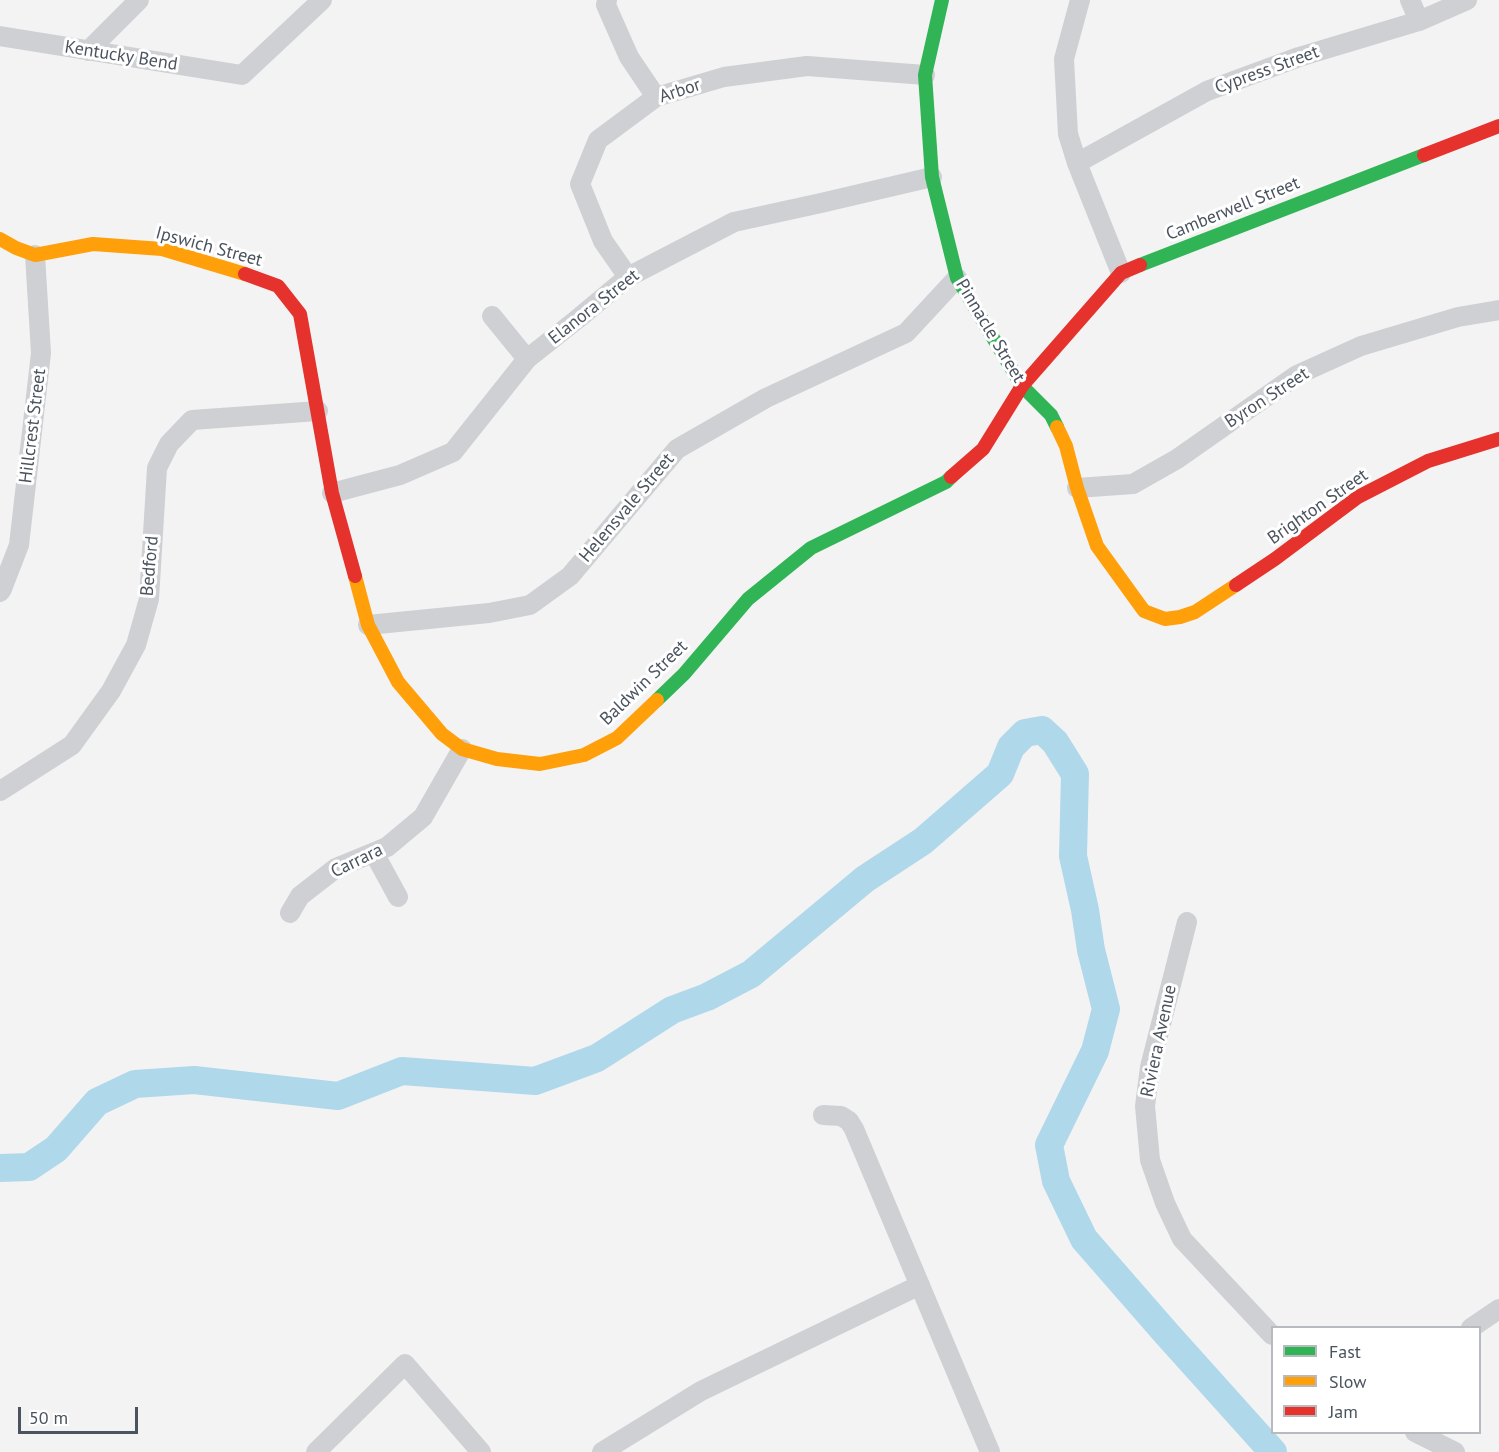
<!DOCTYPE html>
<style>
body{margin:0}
#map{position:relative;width:1499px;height:1452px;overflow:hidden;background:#f3f3f3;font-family:"PT Sans",sans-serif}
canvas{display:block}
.legend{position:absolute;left:1271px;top:1326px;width:210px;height:108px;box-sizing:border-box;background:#fff;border:2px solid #b7babf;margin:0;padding:8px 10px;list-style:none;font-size:18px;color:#4a535e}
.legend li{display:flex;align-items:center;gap:12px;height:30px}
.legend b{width:30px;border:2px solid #b7babf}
.scale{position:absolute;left:18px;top:1407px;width:120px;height:27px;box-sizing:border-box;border:3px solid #4a535e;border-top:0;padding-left:8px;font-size:18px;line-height:21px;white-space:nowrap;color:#4a535e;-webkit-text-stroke:4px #fff;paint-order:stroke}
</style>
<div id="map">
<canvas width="1499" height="1452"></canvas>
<ul class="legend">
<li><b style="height:8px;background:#30b455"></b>Fast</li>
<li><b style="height:8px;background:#ff9f0a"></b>Slow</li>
<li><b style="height:8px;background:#e5322d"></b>Jam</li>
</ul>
<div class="scale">50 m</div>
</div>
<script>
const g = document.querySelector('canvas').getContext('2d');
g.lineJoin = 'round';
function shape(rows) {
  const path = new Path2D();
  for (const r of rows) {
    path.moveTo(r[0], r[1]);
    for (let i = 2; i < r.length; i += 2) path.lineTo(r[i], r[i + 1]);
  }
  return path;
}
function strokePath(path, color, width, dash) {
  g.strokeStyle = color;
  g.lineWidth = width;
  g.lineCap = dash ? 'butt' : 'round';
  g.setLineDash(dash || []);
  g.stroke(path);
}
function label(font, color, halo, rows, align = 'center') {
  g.font = font + ' "PT Sans",sans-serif';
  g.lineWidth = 6;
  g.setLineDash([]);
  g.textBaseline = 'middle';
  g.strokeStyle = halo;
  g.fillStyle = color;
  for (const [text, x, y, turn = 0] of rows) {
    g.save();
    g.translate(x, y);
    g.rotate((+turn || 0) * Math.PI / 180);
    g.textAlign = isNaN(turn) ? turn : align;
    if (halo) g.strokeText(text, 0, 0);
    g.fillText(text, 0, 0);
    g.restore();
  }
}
strokePath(shape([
 [0,1168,29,1167,56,1149,97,1102,135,1084,194,1080,338,1096,402,1071,535,1081,597,1058,672,1010,707,997,751,974,865,879,923,841,1000,774,1011,747,1025,733,1042,730,1055,742,1075,774,1073,856,1085,910,1091,950,1106,1009,1095,1051,1049,1145,1056,1181,1084,1239,1166,1333,1273,1452]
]), '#b0d8eb', 28);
strokePath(shape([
 [607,0,606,5,629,57,656,97],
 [1080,0,1064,59,1068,134,1077,163,1121,273],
 [1410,0,1419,21],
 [0,36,242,75,322,0],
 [88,51,139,0],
 [1077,163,1207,91,1299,57,1419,21,1467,0],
 [628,277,603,241,580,184,598,140,656,97,724,77,807,66,925,75],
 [492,316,527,359],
 [1077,488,1133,484,1177,459,1297,375,1361,346,1458,317,1499,310],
 [332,493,400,475,453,452,527,359,580,317,628,277,734,222,821,203,932,177],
 [0,592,2,589,19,545,41,353,35,255],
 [368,625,489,613,530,605,570,576,677,449,766,398,906,333,957,278],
 [0,791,72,745,111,691,136,645,149,599,157,468,169,444,192,420,318,411],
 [374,853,398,897],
 [290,913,300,896,336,868,387,847,423,817,462,749],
 [1187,922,1150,1067,1145,1106,1150,1160,1165,1203,1182,1239,1272,1335],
 [823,1115,841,1116,849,1121,854,1129,990,1452],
 [1471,1328,1499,1309],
 [1415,1432,1455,1452],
 [316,1452,405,1364,481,1452],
 [602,1452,701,1391,920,1285]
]), '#ced0d3', 20);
strokePath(shape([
 [942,0,925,75,932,177,957,278,1022,386,1051,415,1057,427],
 [1140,265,1424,155],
 [657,700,684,674,748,599,811,548,946,482,951,477]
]), '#30b455', 14);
strokePath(shape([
 [0,239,16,248,35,255,93,244,162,249,245,274],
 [1057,427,1066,446,1077,488,1097,546,1144,611,1165,619,1180,617,1195,612,1236,585],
 [355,576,368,625,398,682,442,734,462,749,497,759,540,764,584,755,617,738,657,700]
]), '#ff9f0a', 14);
strokePath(shape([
 [1424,155,1499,126],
 [245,274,278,286,300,314,332,493,355,576],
 [951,477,983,449,1022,386,1121,273,1140,265],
 [1236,585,1275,559,1358,497,1428,461,1499,439]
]), '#e5322d', 14);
label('18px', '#4a535e', '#fff', [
 ["Kentucky Bend",121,56,9],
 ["Cypress Street",1267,70,-20],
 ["Arbor",680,91,-18],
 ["Camberwell Street",1233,209,-22],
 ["Ipswich Street",209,247,15],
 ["Elanora Street",594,307,-38],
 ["Pinnacle Street",990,331,59],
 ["Byron Street",1267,398,-33],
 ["Hillcrest Street",33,426,-83],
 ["Brighton Street",1318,507,-35],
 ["Helensvale Street",627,508,-50],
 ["Bedford",150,566,-85],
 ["Baldwin Street",644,683,-44],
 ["Carrara",357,861,-26],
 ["Riviera Avenue",1159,1041,-78]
]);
</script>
